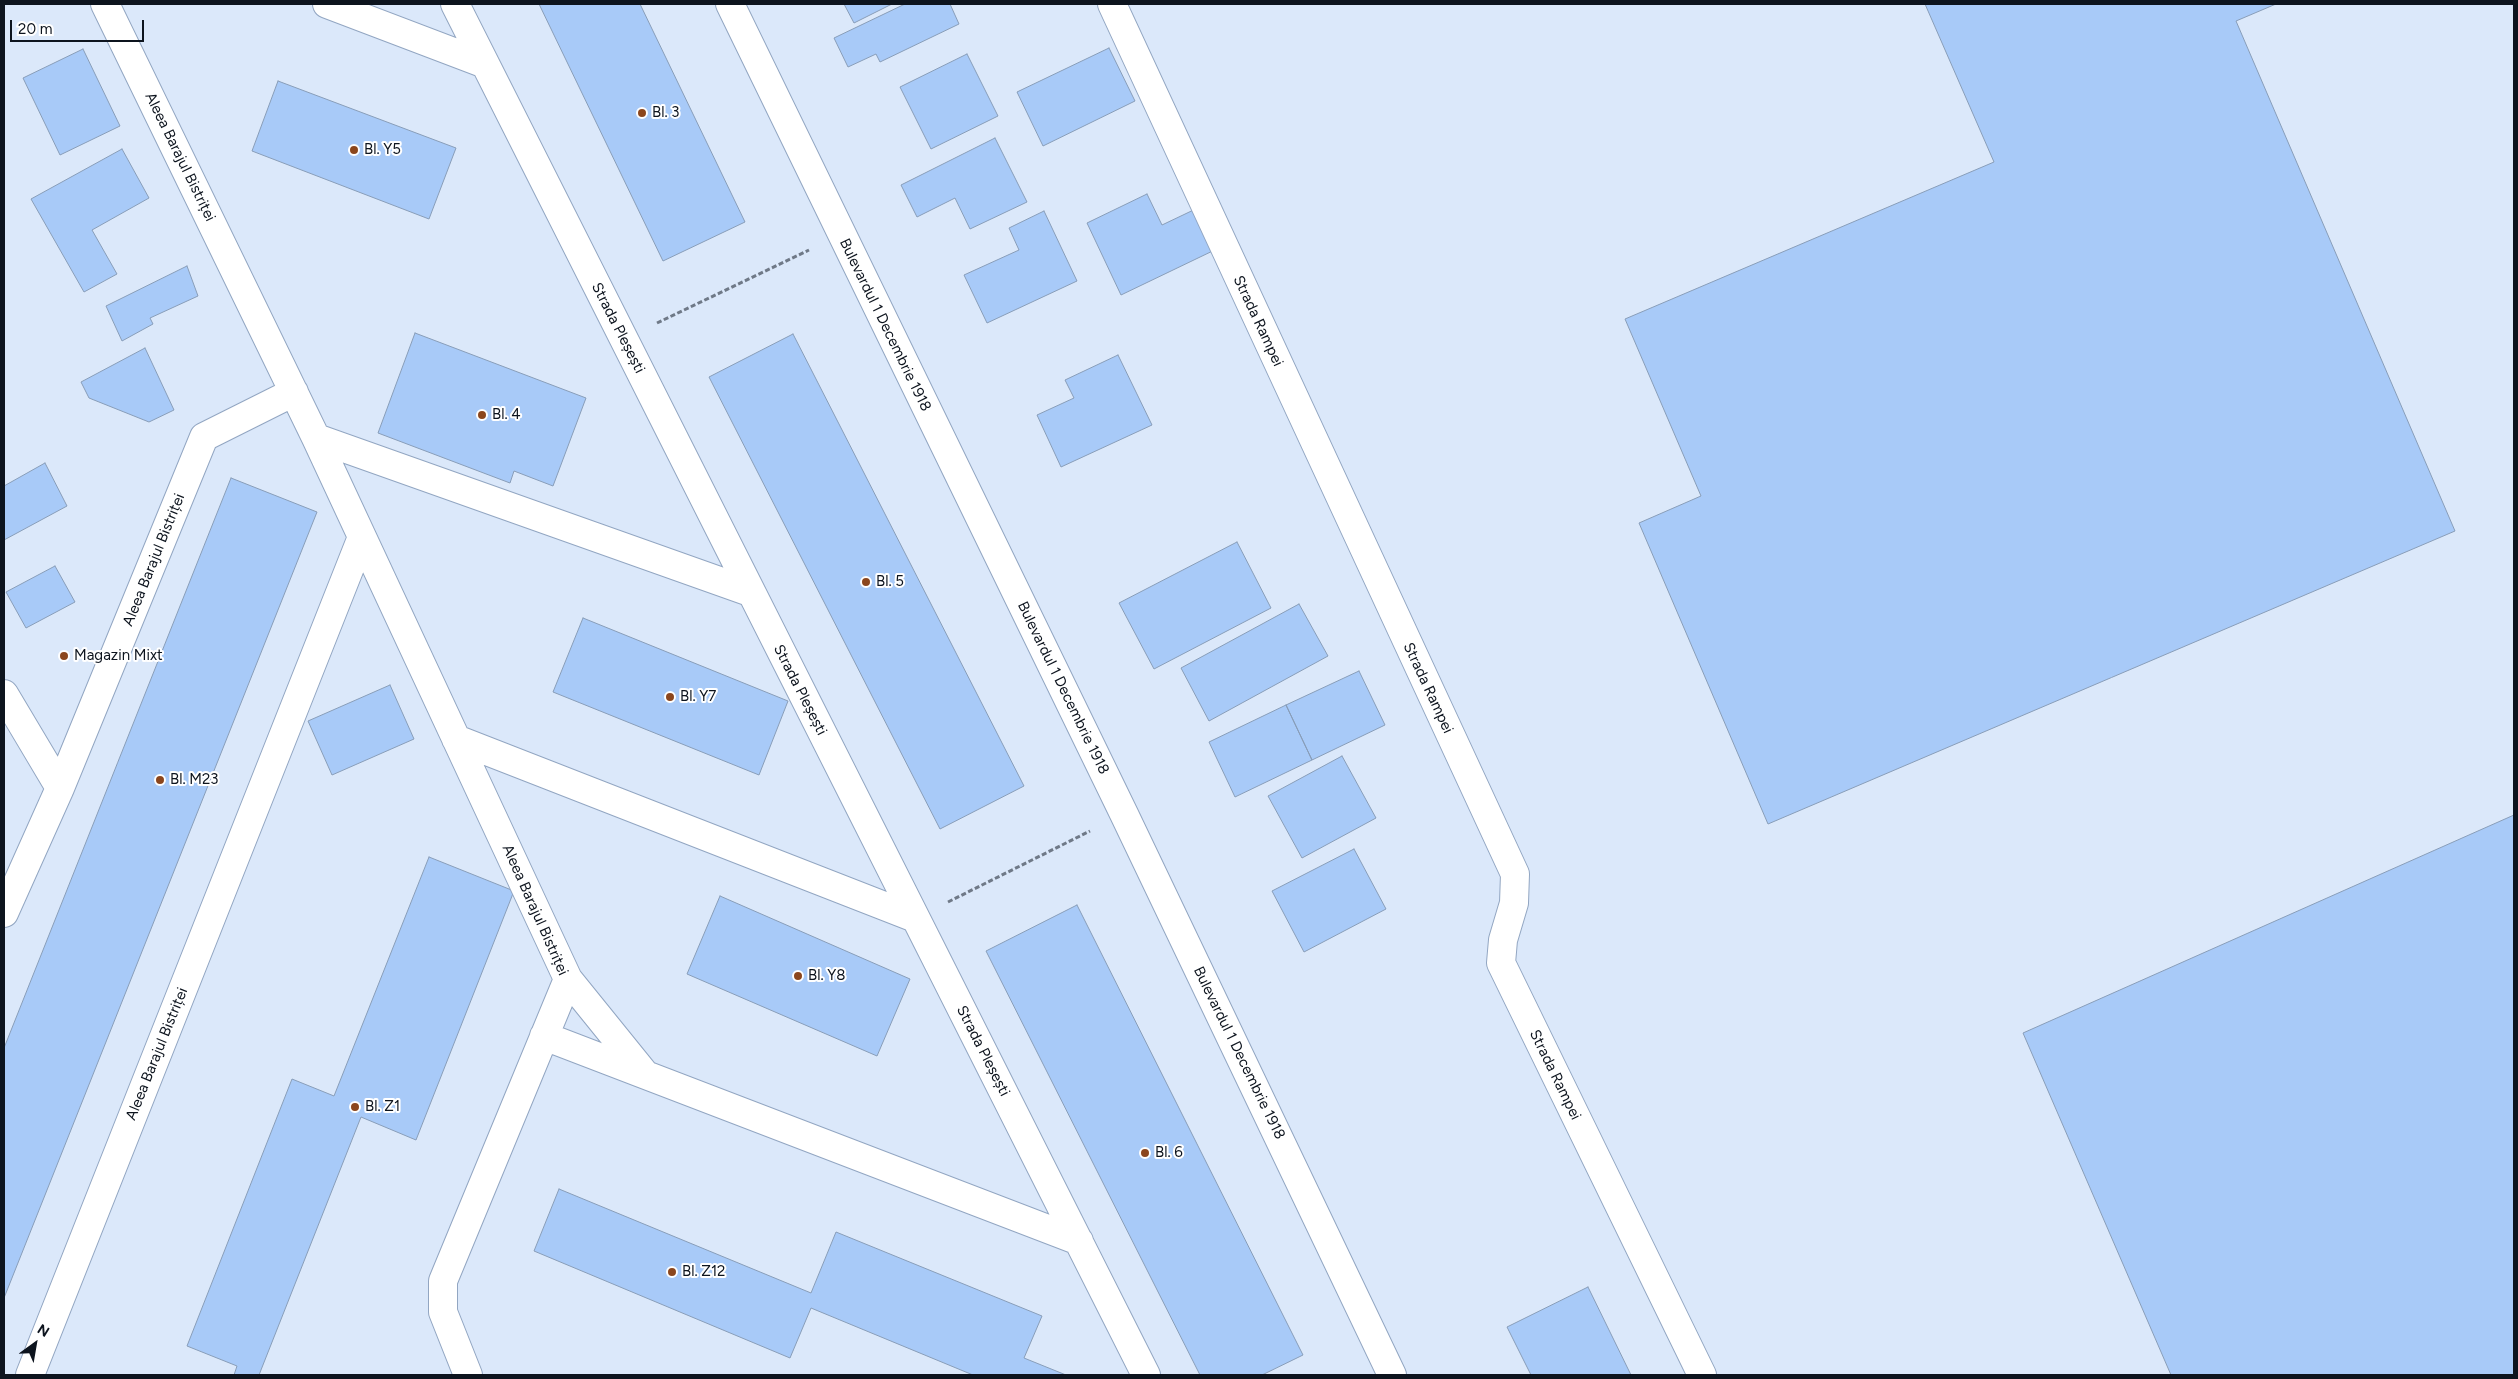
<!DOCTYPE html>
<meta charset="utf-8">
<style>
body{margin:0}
#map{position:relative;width:2518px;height:1379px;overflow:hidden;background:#dbe8fa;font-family:Figtree,sans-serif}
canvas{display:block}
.frame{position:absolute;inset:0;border:5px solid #0d141e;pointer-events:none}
.north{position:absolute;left:10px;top:1319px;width:50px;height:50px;-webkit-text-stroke:4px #fff;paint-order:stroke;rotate:32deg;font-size:14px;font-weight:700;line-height:20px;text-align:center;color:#0d141e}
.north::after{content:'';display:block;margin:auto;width:18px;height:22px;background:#0d141e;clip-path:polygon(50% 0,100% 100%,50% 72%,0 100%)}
.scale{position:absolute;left:10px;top:20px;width:134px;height:22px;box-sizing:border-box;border:2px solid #0d141e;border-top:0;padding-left:6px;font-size:15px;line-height:18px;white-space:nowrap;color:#0d141e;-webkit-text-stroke:4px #fff;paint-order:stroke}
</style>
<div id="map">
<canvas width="2518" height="1379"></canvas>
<div class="frame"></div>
<div class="north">N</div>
<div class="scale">20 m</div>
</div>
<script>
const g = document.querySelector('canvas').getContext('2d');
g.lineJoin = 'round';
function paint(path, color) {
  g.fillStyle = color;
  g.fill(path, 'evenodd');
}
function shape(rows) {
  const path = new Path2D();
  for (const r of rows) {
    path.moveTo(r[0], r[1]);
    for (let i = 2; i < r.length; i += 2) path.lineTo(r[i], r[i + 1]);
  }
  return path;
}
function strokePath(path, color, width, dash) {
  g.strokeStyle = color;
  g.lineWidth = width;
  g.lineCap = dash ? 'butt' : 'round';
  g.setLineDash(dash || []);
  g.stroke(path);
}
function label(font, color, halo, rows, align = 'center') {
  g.font = font + ' Figtree,sans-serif';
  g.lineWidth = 4;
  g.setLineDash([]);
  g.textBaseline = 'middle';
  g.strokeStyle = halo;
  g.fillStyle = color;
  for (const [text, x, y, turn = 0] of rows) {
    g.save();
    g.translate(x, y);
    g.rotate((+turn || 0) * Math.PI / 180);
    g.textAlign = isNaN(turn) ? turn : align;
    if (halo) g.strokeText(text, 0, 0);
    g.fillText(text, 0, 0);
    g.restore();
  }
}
const building = shape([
 [539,4,640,4,745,222,663,261,539,4],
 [844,4,892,4,854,23,844,4],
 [905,4,950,4,959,24,880,62,876,54,848,67,834,38,905,4],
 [1925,4,2276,4,2236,21,2455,531,1768,824,1639,523,1701,496,1625,319,1994,162,1925,4],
 [1109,48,1135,101,1043,146,1017,92,1109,48],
 [83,49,120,126,60,155,23,78,83,49],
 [967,54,998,116,931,149,900,87,967,54],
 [278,81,456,148,429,219,252,151,278,81],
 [995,138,1027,202,970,229,955,198,917,217,901,185,995,138],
 [122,149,149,198,92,230,117,274,84,292,31,199,122,149],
 [1147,194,1162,225,1204,205,1223,246,1121,295,1087,223,1147,194],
 [1044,211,1077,281,987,323,964,275,1019,250,1009,228,1044,211],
 [187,266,198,296,150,318,153,324,122,341,106,306,187,266],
 [415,333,586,398,553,486,514,471,510,483,378,433,415,333],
 [793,334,1024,786,940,829,709,377,793,334],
 [145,348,174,410,149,422,89,398,81,382,145,348],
 [1118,355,1152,425,1061,467,1037,415,1074,398,1065,380,1118,355],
 [45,463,67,506,4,540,4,486,45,463],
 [231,478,317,512,4,1298,4,1048,231,478],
 [1237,542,1271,608,1154,669,1119,603,1237,542],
 [55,566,75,602,26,628,6,592,55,566],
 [1299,604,1328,656,1209,721,1181,668,1299,604],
 [583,618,788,701,759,775,553,692,583,618],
 [1359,671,1385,725,1312,760,1286,705,1359,671],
 [390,685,414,739,332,775,308,721,390,685],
 [1286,705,1312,760,1235,797,1209,742,1286,705],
 [1342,756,1376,818,1302,858,1268,796,1342,756],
 [2514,815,2514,1375,2171,1375,2023,1033,2514,815],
 [1354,849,1386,909,1304,952,1272,891,1354,849],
 [429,857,514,891,416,1140,361,1117,259,1375,234,1375,237,1366,187,1346,292,1079,334,1096,429,857],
 [720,896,910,979,877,1056,687,974,720,896],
 [1077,905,1303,1355,1262,1375,1200,1375,986,951,1077,905],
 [559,1189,811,1293,836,1232,1042,1316,1024,1358,1066,1375,973,1375,811,1308,790,1358,534,1251,559,1189],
 [1588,1287,1631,1375,1531,1375,1507,1327,1588,1287]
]);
paint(building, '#a8caf8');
strokePath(building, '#889db8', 1);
const minor = shape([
 [105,4,316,438,568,979,644,1073],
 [327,4,485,64],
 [455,4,1146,1375],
 [1112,4,1515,874,1514,903,1503,940,1501,963,1702,1375],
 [316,438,750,592],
 [4,694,60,788],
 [456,739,915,918],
 [4,913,60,788,204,437,294,392],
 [544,1036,1079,1241],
 [30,1375,362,537],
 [468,1375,443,1312,443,1281,568,979]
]);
const major = shape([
 [730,4,1124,814,1392,1375]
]);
strokePath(minor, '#92a6c2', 30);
strokePath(major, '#92a6c2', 30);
strokePath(shape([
 [657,323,809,250],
 [948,902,1090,831]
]), '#6f7987', 3, [5, 2.5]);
strokePath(minor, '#fff', 28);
strokePath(major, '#fff', 28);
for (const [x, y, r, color] of [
 [642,113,5,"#8b461d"],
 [354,150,5,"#8b461d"],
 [482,415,5,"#8b461d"],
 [866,582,5,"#8b461d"],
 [64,656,5,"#8b461d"],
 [670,697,5,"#8b461d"],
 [160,780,5,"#8b461d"],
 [798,976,5,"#8b461d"],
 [355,1107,5,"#8b461d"],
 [1145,1153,5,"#8b461d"],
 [672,1272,5,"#8b461d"]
]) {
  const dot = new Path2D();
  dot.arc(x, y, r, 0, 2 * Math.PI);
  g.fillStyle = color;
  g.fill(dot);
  strokePath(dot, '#fff', 2);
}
label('15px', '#0d141e', '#fff', [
 ["Bl. 3",652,113],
 ["Bl. Y5",364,150],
 ["Bl. 4",492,415],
 ["Bl. 5",876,582],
 ["Magazin Mixt",74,656],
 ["Bl. Y7",680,697],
 ["Bl. M23",170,780],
 ["Bl. Y8",808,976],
 ["Bl. Z1",365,1107],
 ["Bl. 6",1155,1153],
 ["Bl. Z12",682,1272]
], 'left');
label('15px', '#0d141e', '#fff', [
 ["Aleea Barajul Bistriței",180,157,64],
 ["Strada Rampei",1258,321,65],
 ["Bulevardul 1 Decembrie 1918",885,325,64],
 ["Strada Pleșești",618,328,63],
 ["Aleea Barajul Bistriței",154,560,-68],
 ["Bulevardul 1 Decembrie 1918",1063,688,64],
 ["Strada Rampei",1428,688,65],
 ["Strada Pleșești",800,690,63],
 ["Aleea Barajul Bistriței",535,910,66],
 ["Strada Pleșești",983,1051,63],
 ["Bulevardul 1 Decembrie 1918",1239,1053,64],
 ["Aleea Barajul Bistriței",157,1054,-68],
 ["Strada Rampei",1555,1075,64]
]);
</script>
